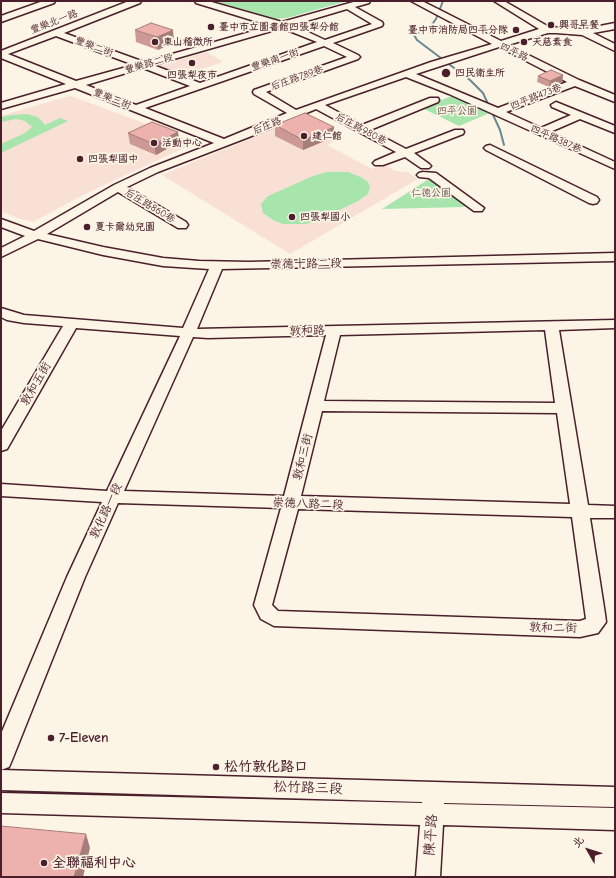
<!DOCTYPE html>
<meta charset="utf-8">
<style>
body{margin:0}
#map{position:relative;width:616px;height:878px;overflow:hidden;background:#fcf5e5;font-family:"Comic Neue","LXGW WenKai TC",sans-serif}
canvas{display:block}
.frame{position:absolute;inset:0;border:2px solid #4a1f2b;pointer-events:none}
.north{position:absolute;left:568px;top:830px;width:40px;height:40px;-webkit-text-stroke:3px #fcf5e5;paint-order:stroke;rotate:309deg;font-size:11px;font-weight:700;line-height:16px;text-align:center;color:#4a1f2b}
.north::after{content:'';display:block;margin:auto;width:14px;height:18px;background:#4a1f2b;clip-path:polygon(50% 0,100% 100%,50% 72%,0 100%)}
</style>
<div id="map">
<canvas width="616" height="878"></canvas>
<div class="frame"></div>
<div class="north">北</div>
</div>
<script>
const g = document.querySelector('canvas').getContext('2d');
g.lineJoin = 'round';
function paint(path, color) {
  g.fillStyle = color;
  g.fill(path, 'evenodd');
}
function shape(rows) {
  const path = new Path2D();
  for (const r of rows) {
    path.moveTo(r[0], r[1]);
    for (let i = 2; i < r.length; i += 2) path.lineTo(r[i], r[i + 1]);
  }
  return path;
}
function strokePath(path, color, width, dash) {
  g.strokeStyle = color;
  g.lineWidth = width;
  g.lineCap = dash ? 'butt' : 'round';
  g.setLineDash(dash || []);
  g.stroke(path);
}
function label(font, color, halo, rows, align = 'center') {
  g.font = font + ' "Comic Neue","LXGW WenKai TC",sans-serif';
  g.lineWidth = 3.5;
  g.setLineDash([]);
  g.textBaseline = 'middle';
  g.strokeStyle = halo;
  g.fillStyle = color;
  for (const [text, x, y, turn = 0] of rows) {
    g.save();
    g.translate(x, y);
    g.rotate((+turn || 0) * Math.PI / 180);
    g.textAlign = isNaN(turn) ? turn : align;
    if (halo) g.strokeText(text, 0, 0);
    g.fillText(text, 0, 0);
    g.restore();
  }
}
paint(shape([
 [207,52,223,62,181,76,160,68,160,65],
 [71,96,190,140,188,146,85,194,33,222,17,218,1,211,1,116,65,97],
 [300,118,342,138,327,145,372,169,384,164,395,171,408,172,418,179,290,254,162,175]
]), '#f8e1d4');
paint(shape([
 [214,1,347,1,287,18,274,19],
 [454,95,492,112,459,126,422,108],
 [27,114,38,117,45,125,60,118,68,121,1,153,1,144,25,133,32,127,25,121,16,119,1,122,1,117,12,115],
 [327,172,348,172,361,177,367,181,370,186,368,194,358,201,317,221,306,224,283,224,273,220,263,213,261,204,268,196,313,176],
 [432,177,468,204,464,207,382,209]
]), '#a7e5ad');
strokePath(shape([
 [443,1,436,19,431,26,414,35,417,40,470,80,483,93,500,130,504,145]
]), '#698892', 2);
const minor = shape([
 [43,1,55,1,54,3,1,22,1,16,43,1],
 [129,1,141,1,140,3,64,33,144,62,271,26,196,3,195,1,208,1,282,22,357,1,370,1,369,3,355,7,382,22,383,24,382,26,333,43,358,55,360,57,358,59,266,92,296,110,431,62,492,44,411,1,422,1,501,41,539,29,494,1,504,1,549,27,584,29,615,23,615,29,593,33,615,44,615,51,582,35,556,33,548,33,508,45,579,80,615,95,615,102,575,86,506,112,541,128,571,115,552,107,551,105,556,102,615,126,615,133,580,119,550,132,615,162,615,169,449,94,406,77,325,105,362,125,430,98,438,98,439,100,438,102,370,130,406,149,455,130,463,130,464,132,463,134,414,153,429,164,431,166,429,168,421,168,405,157,383,165,375,165,373,163,375,161,396,152,316,109,249,137,158,172,127,187,186,222,188,225,186,228,178,228,118,192,47,234,103,247,163,258,199,261,249,262,615,253,615,261,222,269,197,329,615,320,615,328,559,330,588,505,615,506,615,518,590,518,605,614,606,622,598,633,580,637,274,626,261,619,254,605,281,508,118,503,85,577,12,760,9,767,1,770,1,734,67,577,102,502,1,496,1,484,107,491,180,336,76,328,7,449,1,451,1,431,63,326,24,323,7,320,1,317,1,308,24,315,183,328,209,269,163,266,103,255,38,239,1,257,1,248,25,236,1,227,1,219,34,231,114,185,150,168,214,143,75,88,1,109,1,103,66,84,1,58,1,51,129,1],
 [347,9,372,24,325,40,293,25,347,9],
 [282,28,317,42,200,83,153,65,282,28],
 [56,36,134,65,76,81,8,54,56,36],
 [324,46,347,57,254,90,253,92,254,94,287,113,224,139,145,108,324,46],
 [499,47,567,82,498,108,416,74,499,47],
 [143,68,190,86,136,105,86,85,143,68],
 [545,330,555,403,324,401,340,335,545,330],
 [326,335,284,496,124,491,193,337,208,338,326,335],
 [322,411,557,413,570,504,301,496,322,411],
 [298,509,572,517,586,619,580,621,278,611,272,605,298,509],
 [490,145,597,197,599,200,597,203,593,204,589,203,486,150,484,148,486,146,490,145],
 [423,172,436,173,484,208,482,211,474,211,429,178,419,177,417,175,419,173,423,172],
 [1,770,615,787,615,807,444,803,444,804,615,808,615,830,443,825,440,877,416,877,420,825,1,813,1,793,422,803,422,802,1,790,1,770]
]);
strokePath(minor, '#4a1f2b', 3);
paint(minor, '#fcf5e5');
paint(shape([
 [135,30,174,42,158,50,136,42],
 [563,75,562,82,549,87,537,82,538,76],
 [275,125,334,127,334,137,303,150,275,136],
 [178,132,179,142,156,155,130,144,128,133]
]), '#cc9995');
paint(shape([
 [173,30,174,42,158,50,157,37],
 [563,75,562,82,549,87,550,81],
 [334,127,334,137,303,150,303,140],
 [178,132,179,142,156,155,154,144],
 [86,834,90,848,83,877,74,877]
]), '#a67d79');
const building = shape([
 [151,23,173,30,157,37,135,30,151,23],
 [551,70,563,75,550,81,538,76,551,70],
 [305,113,334,127,303,140,275,125,305,113],
 [152,122,178,132,154,144,128,133,152,122],
 [1,826,86,834,74,877,1,877,1,826]
]);
paint(building, '#edb2ad');
strokePath(building, '#a67d79', 1);
for (const [x, y, r, color] of [
 [551,25,4,"#4a1f2b"],
 [211,27,4,"#4a1f2b"],
 [516,30,4,"#4a1f2b"],
 [155,42,4,"#4a1f2b"],
 [524,42,4,"#4a1f2b"],
 [192,63,4,"#4a1f2b"],
 [446,73,5,"#4a1f2b"],
 [304,136,4,"#4a1f2b"],
 [154,143,4,"#4a1f2b"],
 [80,159,4,"#4a1f2b"],
 [292,217,4,"#4a1f2b"],
 [87,227,4,"#4a1f2b"],
 [51,738,4,"#4a1f2b"],
 [216,767,4,"#4a1f2b"],
 [44,863,4,"#4a1f2b"]
]) {
  const dot = new Path2D();
  dot.arc(x, y, r, 0, 2 * Math.PI);
  g.fillStyle = color;
  g.fill(dot);
  strokePath(dot, '#fcf5e5', 1.5);
}
label('10px', '#4a1f2b', '#fcf5e5', [
 ["豐樂北一路",54,22,-21],
 ["豐樂二街",94,47,20],
 ["四平路",514,52,26],
 ["豐樂南一街",275,60,-19],
 ["豐樂路二段",149,64,-16],
 ["后庄路789巷",297,78,-20],
 ["四平路473巷",536,97,-22],
 ["豐樂三街",112,99,22],
 ["后庄路",267,126,-22],
 ["后庄路980巷",361,129,28],
 ["四平路387巷",556,139,24],
 ["后庄路860巷",150,206,31]
]);
label('bold 10px', '#4a1f2b', '#fcf5e5', [
 ["興哥早餐",559,25],
 ["臺中市立圖書館四張犁分館",219,27],
 ["臺中市消防局四平分隊",508,30,"right"],
 ["東山稽徵所",163,42],
 ["天慈素食",532,42],
 ["四民衛生所",455,73],
 ["四張犁夜市",192,75,"center"],
 ["建仁館",312,136],
 ["活動中心",162,143],
 ["四張犁國中",88,159],
 ["四張犁國小",300,217],
 ["夏卡爾幼兒園",95,227]
], 'left');
label('10px', '#61504c', '#fcf5e5', [
 ["四平公園",457,111],
 ["仁德公園",431,193]
]);
label('12px', '#4a1f2b', '#fcf5e5', [
 ["崇德十路二段",306,264,-1],
 ["敦和路",307,331,-2],
 ["敦和五街",36,384,-60],
 ["敦和三街",303,457,-76],
 ["崇德八路二段",308,504,2],
 ["敦化路一段",106,511,-65],
 ["敦和二街",553,628,1]
]);
label('bold 14px', '#4a1f2b', '#fcf5e5', [
 ["7-Eleven",59,738],
 ["松竹敦化路口",224,767],
 ["全聯福利中心",52,863]
], 'left');
label('14px', '#4a1f2b', '#fcf5e5', [
 ["松竹路三段",308,788,2],
 ["陳平路",431,835,-86]
]);
</script>
